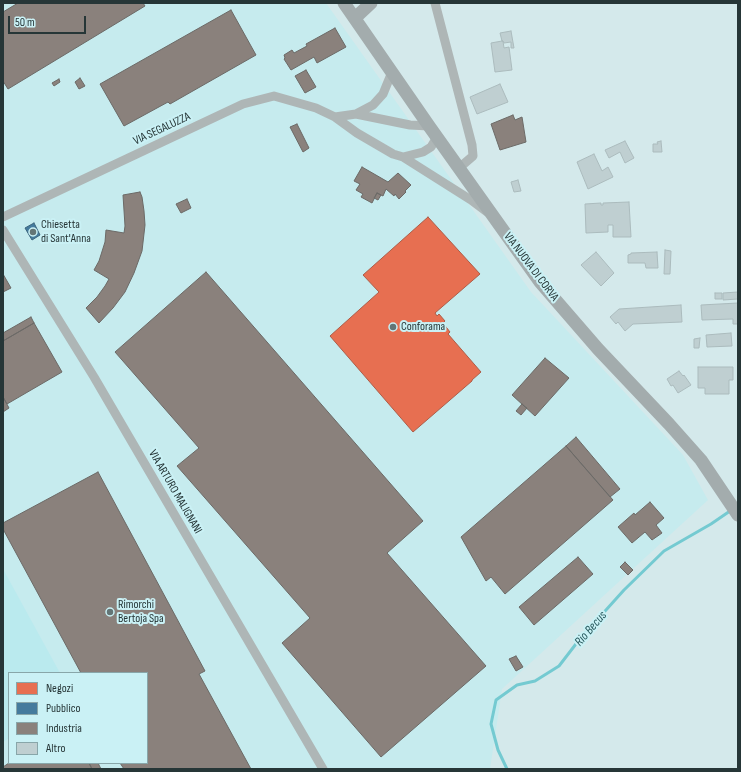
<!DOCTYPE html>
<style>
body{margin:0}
#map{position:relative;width:741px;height:772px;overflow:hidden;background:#d4e9eb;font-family:"Sofia Sans Condensed",sans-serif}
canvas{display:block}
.frame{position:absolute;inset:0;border:4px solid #263637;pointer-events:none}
.legend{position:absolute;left:8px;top:672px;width:140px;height:92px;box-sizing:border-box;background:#caf1f5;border:1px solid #88a6a9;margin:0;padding:5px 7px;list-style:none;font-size:12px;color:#263637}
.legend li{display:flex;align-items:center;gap:8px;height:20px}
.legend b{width:20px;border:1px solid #88a6a9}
.scale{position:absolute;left:8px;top:16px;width:78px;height:18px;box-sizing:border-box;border:2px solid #263637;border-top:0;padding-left:5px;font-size:12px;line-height:14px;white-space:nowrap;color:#263637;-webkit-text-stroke:3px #caf1f5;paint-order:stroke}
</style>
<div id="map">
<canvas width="741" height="772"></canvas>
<div class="frame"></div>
<ul class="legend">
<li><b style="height:11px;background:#e76f51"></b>Negozi</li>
<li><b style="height:11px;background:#457b9d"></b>Pubblico</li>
<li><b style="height:11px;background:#8a817c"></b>Industria</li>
<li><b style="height:11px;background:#bfcfd1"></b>Altro</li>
</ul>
<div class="scale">50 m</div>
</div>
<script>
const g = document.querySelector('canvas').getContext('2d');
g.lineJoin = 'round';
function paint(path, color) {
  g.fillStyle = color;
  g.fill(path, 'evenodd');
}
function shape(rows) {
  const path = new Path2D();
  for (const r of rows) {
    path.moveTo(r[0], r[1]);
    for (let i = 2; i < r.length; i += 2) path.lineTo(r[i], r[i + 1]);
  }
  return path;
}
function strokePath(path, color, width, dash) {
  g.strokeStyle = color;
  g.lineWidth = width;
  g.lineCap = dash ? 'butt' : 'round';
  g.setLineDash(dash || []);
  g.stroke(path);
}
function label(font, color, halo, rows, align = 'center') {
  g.font = font + ' "Sofia Sans Condensed",sans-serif';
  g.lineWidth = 4;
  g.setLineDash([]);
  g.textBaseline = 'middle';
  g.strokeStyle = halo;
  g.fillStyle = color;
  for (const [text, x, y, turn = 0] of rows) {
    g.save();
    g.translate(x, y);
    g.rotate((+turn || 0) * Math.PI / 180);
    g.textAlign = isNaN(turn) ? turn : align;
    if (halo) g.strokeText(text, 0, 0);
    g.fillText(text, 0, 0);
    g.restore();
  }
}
paint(shape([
 [3,3,326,3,531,292,683,455,708,500,502,689,490,769,3,769],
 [9,673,147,673,147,763,9,763]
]), '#c6ebee');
paint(shape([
 [3,569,60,673,9,673,9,738,3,742]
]), '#baeaee');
const shops = shape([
 [428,217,480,274,435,313,437,316,439,314,445,321,443,323,450,332,448,334,481,372,472,380,472,381,413,432,330,336,379,292,363,275,428,217]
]);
paint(shops, '#e76f51');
strokePath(shops, '#ad5e49', 1);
const public = shape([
 [34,223,40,235,32,240,25,228,34,223]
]);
paint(public, '#457b9d');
strokePath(public, '#3c667e', 1);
const industry = shape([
 [18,3,143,3,145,6,8,89,3,81,3,12,18,3],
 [231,10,256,55,170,104,168,102,124,126,100,84,231,10],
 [335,28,346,47,317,63,314,57,291,70,284,59,285,58,284,55,292,50,294,53,307,46,306,44,335,28],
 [306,70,316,87,305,93,295,76,306,70],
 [80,78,85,86,79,89,75,82,80,78],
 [59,79,60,82,54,86,52,83,59,79],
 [513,115,515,120,522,117,526,142,500,150,491,124,513,115],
 [297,124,309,148,303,152,290,127,297,124],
 [362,167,388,182,398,173,411,185,405,191,406,192,399,199,395,194,394,196,386,189,383,196,377,193,372,203,361,197,363,194,356,190,360,184,354,181,362,167],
 [140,192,142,197,144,211,145,225,142,251,134,273,125,292,113,308,99,323,86,308,97,297,105,286,109,279,94,270,99,261,105,242,106,230,124,233,125,226,123,195,140,192],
 [377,193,381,195,378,200,374,198,377,193],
 [187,199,191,208,181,213,176,204,187,199],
 [206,272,423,521,387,553,486,666,381,757,282,643,310,618,177,466,199,448,115,352,206,272],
 [3,274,11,288,3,292,3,274],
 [31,317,34,323,3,341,3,333,31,317],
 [34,323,62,372,7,404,3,397,3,341,34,323],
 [545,358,569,378,535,416,512,395,545,358],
 [3,397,9,408,3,412,3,397],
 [522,404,527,408,521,415,516,411,522,404],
 [576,437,620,489,610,497,566,446,576,437],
 [566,446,613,500,505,594,491,577,486,581,461,537,566,446],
 [98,472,205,671,199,674,251,769,124,769,120,763,147,763,147,673,81,673,3,529,3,523,98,472],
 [650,502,664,518,656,525,662,533,652,540,645,532,632,543,618,527,634,513,635,515,650,502],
 [578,557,593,574,534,625,519,607,578,557],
 [625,562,633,570,628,575,620,567,625,562],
 [516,656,523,667,516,671,509,659,516,656],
 [9,763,89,763,92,769,3,769,3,767,9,763],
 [89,763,98,763,101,769,92,769,89,763]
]);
paint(industry, '#8a817c');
strokePath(industry, '#6c6a67', 1);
strokePath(shape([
 [507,769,498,750,491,724,496,700,517,685,535,681,559,666,579,640,624,590,664,551,711,524,730,511]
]), '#74cad1', 3);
const building = shape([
 [511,31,514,48,511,48,511,42,504,43,503,41,502,41,500,33,511,31],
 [502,41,503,41,504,48,509,47,512,70,495,72,491,43,502,41],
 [500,84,508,102,477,114,470,97,500,84],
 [625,141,634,158,625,163,620,152,609,158,605,150,625,141],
 [661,141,662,152,653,152,653,144,658,144,657,142,661,141],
 [594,154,602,171,608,167,613,177,588,189,577,162,594,154],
 [518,180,521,191,514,192,511,182,518,180],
 [629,202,631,237,613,237,613,225,608,225,608,232,586,233,585,204,601,203,601,205,603,205,603,203,629,202],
 [665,250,671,251,670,274,664,274,665,250],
 [596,252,614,273,601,286,581,265,596,252],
 [657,252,658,268,646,268,645,263,628,263,628,255,631,254,631,253,657,252],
 [738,292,738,299,723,300,723,293,738,292],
 [715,293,722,293,722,299,715,299,715,293],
 [738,303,738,324,733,324,733,319,702,320,701,305,738,303],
 [681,305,682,322,633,324,625,331,618,322,616,324,610,317,619,309,681,305],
 [731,333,732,346,707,347,706,335,731,333],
 [700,338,699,348,694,348,694,339,700,338],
 [698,367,733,367,733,380,729,380,729,394,705,394,705,388,698,388,698,367],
 [679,371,683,376,684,375,691,385,678,393,673,385,671,386,667,379,679,371]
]);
paint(building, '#bfcfd1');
strokePath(building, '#abbbbd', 1);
strokePath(shape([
 [435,3,472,145,473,156,459,168],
 [356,114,373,105,383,94,392,72],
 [335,117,357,133,393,154,403,157,423,152,431,147,437,137],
 [403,157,471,200,487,212],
 [3,217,243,104,274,96,316,108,335,117,356,114,410,125,429,126],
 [3,230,94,377,323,769]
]), '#aeb6b6', 9);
strokePath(shape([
 [344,3,429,126,540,282,598,349,669,424,701,460,738,515],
 [355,18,371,3]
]), '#a3acad', 13);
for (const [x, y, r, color] of [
 [33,232,4,"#637576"],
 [393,327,4,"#637576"],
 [110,612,4,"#637576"]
]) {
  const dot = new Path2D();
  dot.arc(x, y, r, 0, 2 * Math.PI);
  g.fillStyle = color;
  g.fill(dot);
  strokePath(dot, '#caf1f5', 1.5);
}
label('12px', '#263637', '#caf1f5', [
 ["VIA SEGALUZZA",162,129,-25],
 ["VIA NUOVA DI CORVA",531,267,53],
 ["VIA ARTURO MALIGNANI",175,492,60]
]);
label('12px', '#263637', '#caf1f5', [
 ["Chiesetta",41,225],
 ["di Sant'Anna",41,239],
 ["Conforama",401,327],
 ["Rimorchi",118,605],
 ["Bertoja Spa",118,619]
], 'left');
label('italic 13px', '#28595d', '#caf1f5', [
 ["Rio Becus",591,629,-49]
]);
</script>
